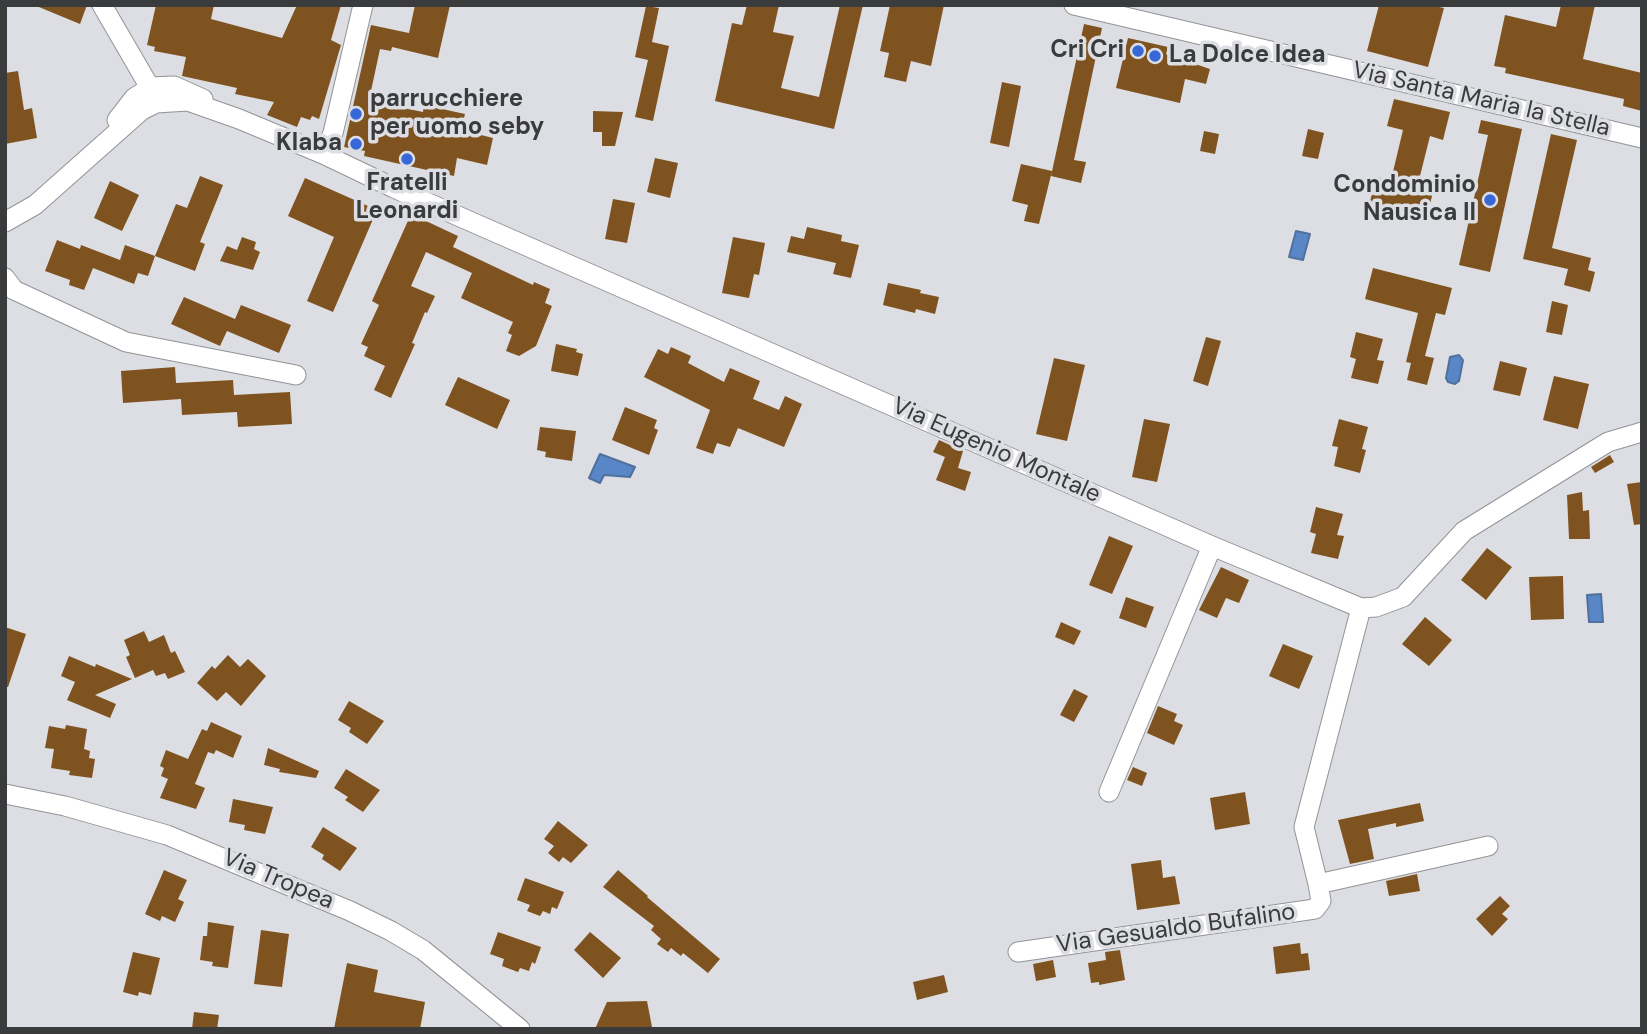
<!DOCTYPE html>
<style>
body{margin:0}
#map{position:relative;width:1647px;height:1034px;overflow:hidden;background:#dddee3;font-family:"DM Sans",sans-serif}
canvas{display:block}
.frame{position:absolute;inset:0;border:7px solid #3a3b3c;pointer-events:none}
</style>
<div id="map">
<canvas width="1647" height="1034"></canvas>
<div class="frame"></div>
</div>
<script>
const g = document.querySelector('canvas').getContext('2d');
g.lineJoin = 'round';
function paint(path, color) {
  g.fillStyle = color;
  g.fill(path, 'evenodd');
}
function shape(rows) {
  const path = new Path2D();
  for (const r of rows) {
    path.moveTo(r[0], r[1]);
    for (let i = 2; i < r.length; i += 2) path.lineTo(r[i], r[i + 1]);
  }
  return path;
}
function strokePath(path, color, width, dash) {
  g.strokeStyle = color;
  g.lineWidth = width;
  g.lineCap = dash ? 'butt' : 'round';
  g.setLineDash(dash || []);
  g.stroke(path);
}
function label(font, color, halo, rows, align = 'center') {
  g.font = font + ' "DM Sans",sans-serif';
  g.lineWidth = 7;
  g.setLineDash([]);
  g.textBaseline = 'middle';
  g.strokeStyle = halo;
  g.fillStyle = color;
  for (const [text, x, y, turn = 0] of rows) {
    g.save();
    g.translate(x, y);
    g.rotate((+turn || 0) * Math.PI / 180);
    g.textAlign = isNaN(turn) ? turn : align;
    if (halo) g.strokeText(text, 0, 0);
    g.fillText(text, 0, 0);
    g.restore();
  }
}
const water = shape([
 [1296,231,1310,234,1303,260,1289,257,1296,231],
 [1459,355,1463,360,1459,381,1455,384,1448,382,1446,378,1450,357,1459,355],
 [600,454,635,467,630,477,604,475,600,483,589,478,600,454],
 [1601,594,1603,622,1589,622,1587,595,1601,594]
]);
paint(water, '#5986c7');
strokePath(water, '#50709d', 2);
paint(shape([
 [34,5,87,5,80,24],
 [156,5,214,5,211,19,282,38,297,5,341,5,331,40,341,45,319,119,312,116,310,120,301,117,297,127,267,115,274,102,235,94,237,88,182,76,186,57,154,51,155,47,147,45],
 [415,5,450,5,438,58,392,47,391,51,380,49,371,91,382,94,380,103,423,112,424,105,465,114,461,130,493,138,487,165,457,158,454,176,364,156,365,151,344,147,371,25,409,33],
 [747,5,779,5,773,32,794,36,781,88,819,97,840,5,863,5,834,129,715,101,732,23,742,25],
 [890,5,944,5,931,66,911,61,906,82,884,77,889,53,880,51],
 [1379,5,1430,5,1444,8,1428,67,1367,51],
 [1561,5,1595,5,1583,59,1642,73,1642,111,1623,106,1624,99,1505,73,1506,68,1494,66,1505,15,1556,27],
 [646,6,659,8,652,42,669,46,653,121,635,117,648,60,635,57],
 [1084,24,1102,28,1074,160,1086,162,1081,183,1051,176],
 [1128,38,1168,47,1166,54,1210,69,1206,84,1185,79,1180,103,1116,88],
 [18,71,24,110,32,108,37,138,5,144,5,73],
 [1002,82,1021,86,1009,147,990,143],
 [1394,99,1450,112,1443,140,1430,136,1417,188,1433,192,1426,220,1369,206,1376,177,1391,180,1403,130,1387,126],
 [593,111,623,112,615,146,602,146,602,132,593,132],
 [1481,120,1522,129,1490,272,1459,265,1488,135,1478,133],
 [1308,129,1324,133,1318,159,1302,156],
 [1204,131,1219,134,1215,154,1200,151],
 [1551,134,1577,140,1552,248,1591,258,1588,270,1595,272,1590,292,1564,285,1568,269,1523,259],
 [655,158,678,163,670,198,647,192],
 [1021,164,1052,171,1039,224,1024,221,1028,205,1012,201],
 [200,176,223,185,200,242,205,244,195,271,155,256,176,204,187,208],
 [305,178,377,210,333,312,307,301,334,237,288,216],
 [110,181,139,195,122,231,94,218],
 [613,199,635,203,627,243,605,239],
 [411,214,458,236,453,247,533,285,534,282,550,289,545,303,552,306,536,346,519,356,506,351,512,335,508,333,513,322,461,298,472,273,426,252,411,286,435,296,427,313,425,312,412,343,415,344,391,398,374,390,385,366,364,356,368,347,361,344,379,305,372,301],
 [807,227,842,235,841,241,859,245,851,278,833,274,836,263,787,252,791,236,804,239],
 [242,237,256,242,254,249,260,252,253,270,220,261,227,246,237,250],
 [733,237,765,243,759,275,754,274,749,298,722,293],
 [57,240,80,249,81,245,120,260,125,245,155,256,148,276,138,273,134,284,93,268,84,290,69,285,70,280,45,271],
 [1373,268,1452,288,1445,315,1436,313,1425,356,1434,358,1427,385,1407,380,1411,363,1406,362,1418,313,1365,299],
 [888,283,921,290,920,293,939,297,935,314,916,309,915,313,883,305],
 [184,297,235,319,241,305,291,325,279,353,227,331,220,346,171,324],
 [1552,301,1568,305,1562,335,1546,332],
 [1356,332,1383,339,1377,360,1384,361,1378,384,1351,378,1356,359,1350,357],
 [1206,337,1221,341,1208,386,1193,381],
 [556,344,577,349,576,352,583,354,578,376,551,371],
 [671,347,691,356,688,363,724,382,730,368,760,381,753,399,779,410,785,396,802,404,784,447,738,428,730,447,717,443,713,454,696,448,710,410,644,377,658,349,668,354],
 [1054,358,1085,365,1067,441,1036,434],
 [1500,361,1527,368,1520,396,1493,390],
 [175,367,176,383,233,380,234,395,290,392,292,424,238,427,237,412,182,415,181,399,123,403,121,371],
 [1554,376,1589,384,1578,429,1543,420],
 [458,377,510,400,497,429,445,405],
 [625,407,657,420,654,428,658,430,649,455,612,440],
 [1144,419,1170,424,1157,482,1132,477],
 [1339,419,1368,427,1362,449,1366,450,1360,473,1334,466,1338,447,1332,446],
 [540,427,576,431,572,461,545,457,546,452,537,450],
 [939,440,963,451,958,468,971,472,965,491,936,480,945,457,933,452],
 [1610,455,1614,462,1595,473,1591,467],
 [1642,482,1642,524,1634,525,1627,484],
 [1582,492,1583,511,1589,510,1590,539,1569,539,1567,495],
 [1316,507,1343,514,1337,535,1344,536,1338,559,1311,553,1316,534,1310,532],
 [1109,536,1133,546,1112,594,1089,585],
 [1487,548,1512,567,1486,600,1461,580],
 [1221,567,1249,580,1239,603,1226,598,1217,618,1199,610],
 [1563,576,1564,619,1531,620,1529,577],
 [1126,597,1154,607,1146,628,1119,618],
 [1425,617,1452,640,1429,666,1402,644],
 [1061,622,1081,631,1074,645,1055,637],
 [5,627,26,634,8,687,5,687],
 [144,631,149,642,164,635,171,653,175,651,185,672,168,679,165,673,156,676,153,670,135,678,126,657,130,655,124,640],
 [1283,644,1313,656,1299,689,1269,676],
 [228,655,240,667,248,659,266,676,241,706,226,692,217,701,197,683,212,666,215,669],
 [69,656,95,667,96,664,132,679,95,695,116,704,110,718,67,700,75,682,61,676],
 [1074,689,1088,696,1074,722,1060,715],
 [349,701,384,721,367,744,349,732,351,728,338,720],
 [1158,706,1177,714,1174,721,1183,725,1174,745,1147,733],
 [211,722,242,736,233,758,216,750,214,754,208,752,195,784,205,788,196,809,160,798,168,779,161,776,164,768,160,766,166,750,188,759,202,729,207,731],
 [66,725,87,729,84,749,90,751,89,758,95,759,92,778,69,775,70,771,51,768,54,749,45,748,49,726,65,729],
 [268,748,319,771,316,778,279,772,280,769,264,765],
 [1133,767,1147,773,1142,786,1127,780],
 [346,769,380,790,363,812,345,800,348,797,334,788],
 [1245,792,1250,824,1215,830,1210,798],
 [233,799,273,807,265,834,244,830,245,825,229,822],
 [1420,803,1424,821,1396,827,1396,823,1368,829,1374,859,1350,864,1338,820],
 [558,821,588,845,571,863,563,857,559,862,548,853,554,846,544,839],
 [323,827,357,848,340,871,322,859,324,855,311,847],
 [1161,860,1163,878,1175,876,1180,904,1137,910,1131,864],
 [164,870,187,880,178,899,184,902,175,922,162,916,160,921,145,914],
 [618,870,648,896,647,897,720,959,708,973,683,953,681,956,671,948,668,952,657,944,661,939,651,930,654,926,603,887],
 [1417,874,1420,891,1389,896,1386,881],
 [525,878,564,892,557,909,552,907,550,914,543,911,540,916,527,911,530,905,517,900],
 [1500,896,1510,906,1502,914,1508,919,1492,936,1476,919],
 [208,922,234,926,228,968,212,966,213,962,200,960,203,936,207,936],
 [261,930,289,934,282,987,254,984],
 [498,932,541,947,535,964,532,962,529,971,520,968,518,972,502,966,504,959,490,954],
 [590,932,621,958,603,978,574,950],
 [1300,943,1301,954,1308,953,1310,970,1276,974,1273,947],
 [1120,950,1125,980,1099,985,1099,982,1091,983,1088,963,1106,960,1105,952],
 [133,952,160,958,151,995,139,992,138,996,123,992],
 [1053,960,1056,977,1036,981,1033,964],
 [347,963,378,970,374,992,425,1002,420,1029,334,1029],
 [944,975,948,992,917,1000,913,982],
 [647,1001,652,1027,595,1029,607,1002],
 [194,1012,219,1015,217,1029,192,1029]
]), '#7f5320');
const minor = shape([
 [102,5,156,98],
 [1074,5,1642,138],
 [117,120,134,98,151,87,174,86,203,99],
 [323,154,333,133,363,5],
 [5,222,35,205,142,110,156,103,188,101,239,119,323,154,394,188,1212,546,1361,608,1376,607,1403,597,1464,531,1608,442,1642,432],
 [5,278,14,290,126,342,296,375],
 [1109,792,1212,546],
 [5,794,65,806,167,835,350,911,391,931,423,950,520,1029],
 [1318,884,1488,846],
 [1018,952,1315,909,1321,901,1318,884,1304,827,1361,608]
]);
strokePath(minor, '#929397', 21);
strokePath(minor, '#fff', 19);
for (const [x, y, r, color] of [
 [1138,51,7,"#3867d7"],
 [1155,56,7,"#3867d7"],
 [356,114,7,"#3867d7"],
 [356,144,7,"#3867d7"],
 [407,159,7,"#3867d7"],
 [1490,200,7,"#3867d7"]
]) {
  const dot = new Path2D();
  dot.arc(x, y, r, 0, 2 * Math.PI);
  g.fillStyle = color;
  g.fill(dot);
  strokePath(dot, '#dddee3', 2.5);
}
label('bold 24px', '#3a3b3c', '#dddee3', [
 ["Cri Cri",1124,51],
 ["La Dolce Idea",1169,56,"left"],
 ["parrucchiere",370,100,"left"],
 ["per uomo seby",370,128,"left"],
 ["Klaba",342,144],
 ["Fratelli",407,184,"center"],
 ["Leonardi",407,212,"center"],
 ["Condominio",1476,186],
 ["Nausica II",1476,214]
], 'right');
label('24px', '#3a3b3c', '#dddee3', [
 ["Via Santa Maria la Stella",1481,100,13],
 ["Via Eugenio Montale",996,451,24],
 ["Via Tropea",278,880,23],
 ["Via Gesualdo Bufalino",1176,929,-8]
]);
</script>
